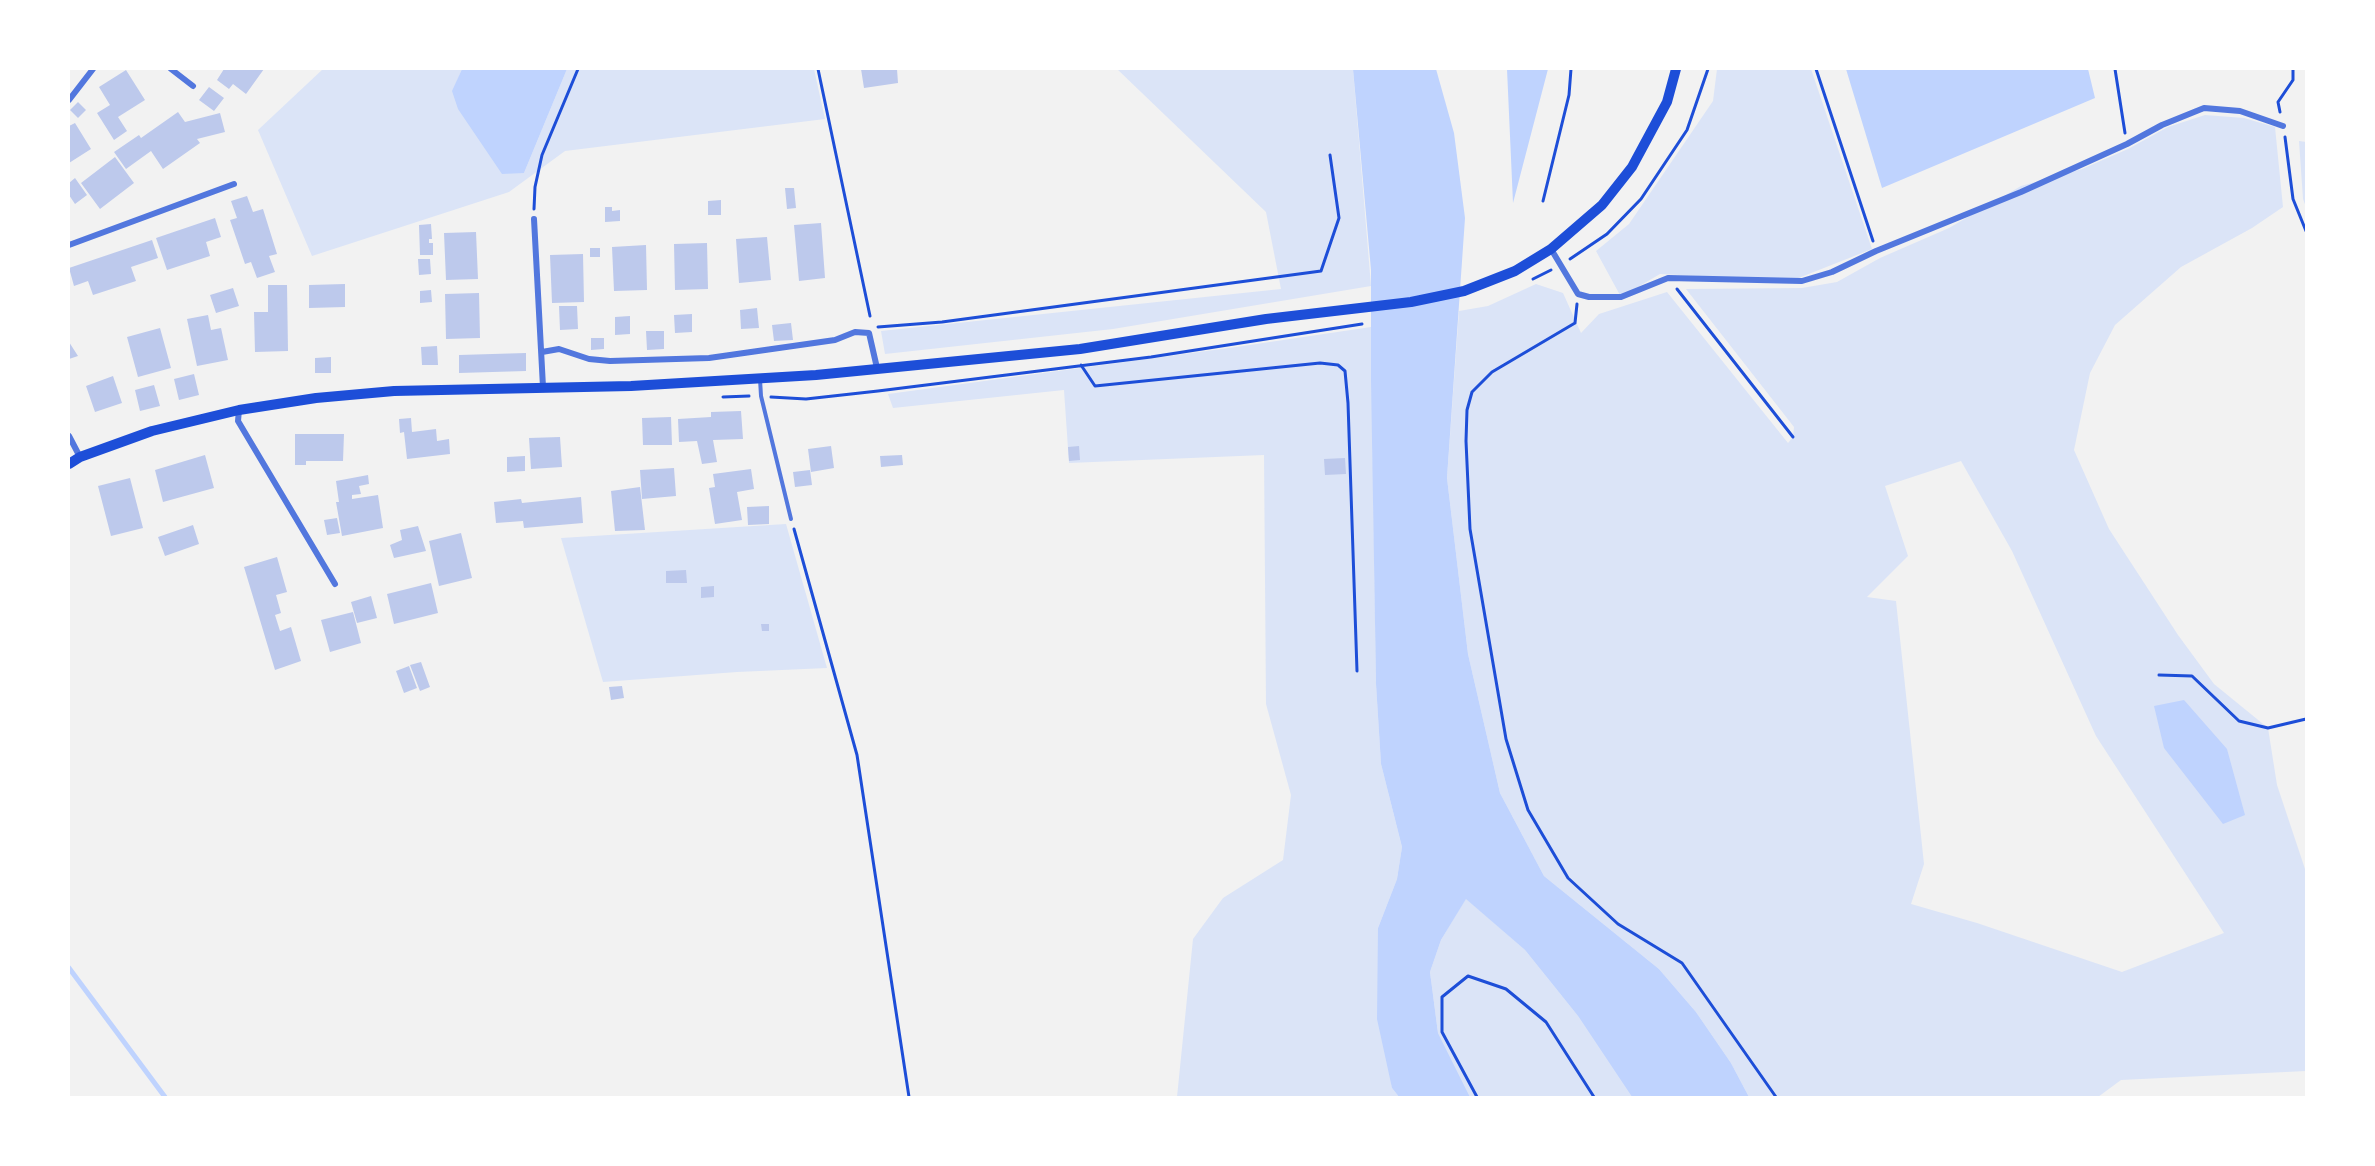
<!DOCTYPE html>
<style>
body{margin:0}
#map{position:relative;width:2375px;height:1166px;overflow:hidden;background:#f2f2f2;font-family:Manrope,sans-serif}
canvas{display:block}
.frame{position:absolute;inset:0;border:70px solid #fff;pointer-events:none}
</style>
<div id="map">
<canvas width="2375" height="1166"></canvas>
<div class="frame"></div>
</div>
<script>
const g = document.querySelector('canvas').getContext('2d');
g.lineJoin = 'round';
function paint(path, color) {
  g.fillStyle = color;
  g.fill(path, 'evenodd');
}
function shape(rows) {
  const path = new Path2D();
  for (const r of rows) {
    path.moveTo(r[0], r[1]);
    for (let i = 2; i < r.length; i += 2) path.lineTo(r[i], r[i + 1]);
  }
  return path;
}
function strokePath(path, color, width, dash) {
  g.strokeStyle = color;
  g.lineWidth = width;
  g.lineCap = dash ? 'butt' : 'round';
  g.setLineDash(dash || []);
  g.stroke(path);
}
paint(shape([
 [323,69,462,69,453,91,524,173,567,69,814,69,825,119,565,151,509,192,312,256,258,130],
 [1117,69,1353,69,1371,286,1113,329,885,354,881,331,1281,289,1266,212],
 [1717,69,1811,69,1872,249,1791,281,1660,274,1621,297,1596,251,1629,224,1713,101],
 [2205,115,2244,118,2275,127,2283,207,2252,228,2181,267,2115,325,2090,373,2074,450,2109,529,2178,635,2214,684,2268,728,2277,785,2306,872,2306,1071,2121,1080,2098,1097,1749,1097,1731,1063,1696,1012,1659,969,1544,876,1500,793,1468,654,1447,478,1459,311,1488,306,1536,284,1563,293,1581,333,1599,314,1667,292,1788,443,1793,437,1794,427,1686,289,1802,288,1837,282,1880,258,1949,228,2021,186,2082,169,2128,149,2168,127],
 [1961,461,2012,551,2096,736,2224,933,2122,972,1977,923,1911,904,1924,864,1896,601,1867,597,1908,556,1885,486],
 [2299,141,2306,142,2306,207,2303,199],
 [1371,327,1376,684,1381,764,1402,847,1397,879,1378,928,1392,1088,1399,1097,1177,1097,1193,939,1223,898,1283,860,1291,795,1266,704,1264,455,1069,463,1064,390,893,408,888,394,1236,347],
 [786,524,827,668,737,672,603,682,561,538],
 [1466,898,1525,950,1578,1016,1632,1097,1470,1097,1438,1033,1430,972,1441,940]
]), '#dbe4f7');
paint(shape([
 [462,69,567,69,524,173,502,174,458,109,452,91],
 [1353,69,1436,69,1454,133,1465,218,1447,478,1468,654,1500,793,1544,876,1659,969,1696,1012,1731,1063,1749,1097,1632,1097,1578,1016,1525,950,1466,899,1441,940,1430,972,1438,1033,1470,1097,1399,1097,1392,1088,1377,1019,1378,928,1397,879,1402,847,1381,764,1376,684,1371,380,1371,270],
 [1507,69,1548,69,1513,203],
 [1846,69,2088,69,2095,98,1882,188],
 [2184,700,2227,749,2245,815,2223,824,2164,748,2154,706]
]), '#bfd3fe');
strokePath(shape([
 [69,968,165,1097]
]), '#bfd3fe', 5);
paint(shape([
 [224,69,264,69,246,94,233,84,229,89,217,80],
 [861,69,897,69,898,83,864,88],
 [126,70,145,100,118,117,127,131,114,140,97,113,110,105,99,87],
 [209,87,224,98,214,111,199,100],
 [78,102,86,110,78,118,70,110],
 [178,112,185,122,220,113,225,132,197,139,200,143,163,169,151,151,126,169,114,152,139,135,141,138],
 [75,123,91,149,69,163,69,126],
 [115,157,134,183,100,209,81,183],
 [75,178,87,195,75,204,69,195,69,183],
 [785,188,794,188,796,208,787,209],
 [247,196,253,212,263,209,277,254,269,256,275,272,257,278,251,262,245,264,230,220,237,218,231,201],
 [721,200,721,215,708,215,708,201],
 [605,207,612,207,612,211,620,210,620,221,605,222],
 [215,218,221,237,206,242,210,256,167,270,156,238],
 [821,223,825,278,799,281,794,225],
 [431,224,432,239,429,239,429,243,433,243,433,255,420,255,419,225],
 [476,232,478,279,446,280,444,233],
 [767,237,771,280,739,283,736,239],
 [152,240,158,258,131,267,136,281,93,295,88,281,74,286,69,268],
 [707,243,708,289,675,290,674,244],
 [646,245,647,290,614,291,612,247],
 [590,248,600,248,600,257,590,257],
 [583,254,584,302,552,303,550,255],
 [418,259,430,259,431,274,419,275],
 [345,284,345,307,309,308,309,285],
 [268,285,287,285,288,351,255,352,254,312,268,312],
 [233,288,239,306,216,313,210,295],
 [431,290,432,302,420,303,420,291],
 [479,293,480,338,446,339,445,294],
 [559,306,577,306,578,329,560,330],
 [757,308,759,328,741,329,740,310],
 [692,314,692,332,675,333,674,315],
 [208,315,211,330,221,328,228,360,197,366,187,319],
 [630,316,630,334,615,335,615,317],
 [791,323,793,340,774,341,772,325],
 [160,328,171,368,138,377,127,337],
 [646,331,664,331,664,349,647,350],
 [591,338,604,338,604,349,591,350],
 [69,342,78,356,69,359],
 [437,346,438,365,422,365,421,347],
 [526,353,526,371,459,373,459,355],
 [331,357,331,373,315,373,315,358],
 [194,374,199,395,179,400,174,379],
 [113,376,122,403,95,412,86,386],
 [154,385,160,406,140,411,135,390],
 [741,411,743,439,713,440,717,462,702,464,697,441,679,442,678,419,711,417,711,412],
 [671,417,672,445,643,445,642,418],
 [411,418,412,432,436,429,437,441,449,439,450,454,407,459,404,432,400,433,399,419],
 [295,434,344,434,343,461,306,461,306,465,295,465],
 [560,437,562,467,531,469,529,438],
 [831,446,834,468,811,472,808,449],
 [1079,446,1080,460,1069,461,1068,447],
 [205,455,214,488,163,502,155,470],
 [902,455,903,465,881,467,880,456],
 [525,456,525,471,507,472,507,457],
 [1345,458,1346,474,1325,475,1324,459],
 [674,468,676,496,642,499,640,470],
 [751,469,754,489,737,492,742,520,715,524,709,488,715,487,713,474],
 [810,470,812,485,795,487,793,472],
 [368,475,369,484,359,486,361,494,352,495,352,499,378,495,383,528,342,536,336,502,339,502,336,481],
 [130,478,143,528,111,536,98,486],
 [640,487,645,530,615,531,611,491],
 [581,497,583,523,524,528,523,521,496,523,494,502,521,499,522,503],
 [769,506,769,524,748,525,747,507],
 [337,518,340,533,327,535,324,520],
 [193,525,199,544,165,556,158,537],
 [418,526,426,551,394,558,390,545,402,540,400,530],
 [461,533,472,578,439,586,429,541],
 [277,557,287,592,276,595,281,613,275,615,280,631,291,627,301,661,275,670,244,567],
 [686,570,687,583,666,583,666,571],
 [431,583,438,613,394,624,387,594],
 [714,586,714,597,701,598,701,587],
 [371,596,377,618,357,623,351,602],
 [353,612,361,643,330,652,321,620],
 [761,624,769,624,769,631,762,631],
 [421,662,430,687,420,691,410,665],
 [409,666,417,688,404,693,396,671],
 [622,686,624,698,611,700,609,687]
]), '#bdc9ec');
strokePath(shape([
 [818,69,870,316],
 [1816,69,1873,241],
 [2115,69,2125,133],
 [2280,112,2278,102,2293,80,2293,69],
 [2285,137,2293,199,2306,231],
 [1543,201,1569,95,1571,69],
 [534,209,535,187,542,155,578,69],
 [1570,259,1607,234,1641,199,1687,130,1708,69],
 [1533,279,1551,270],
 [1677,289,1793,437],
 [1577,304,1575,323,1492,372,1472,392,1467,410,1466,441,1470,529,1506,739,1528,810,1568,878,1618,924,1682,963,1776,1097],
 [878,327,942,322,1321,271,1339,218,1330,155],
 [1081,365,1095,386,1320,363,1338,365,1345,371,1348,403,1357,671],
 [723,397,749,396],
 [771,397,806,399,878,391,1151,357,1362,324],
 [794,529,857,755,909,1097],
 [2159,675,2192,676,2239,721,2268,728,2306,719],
 [1477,1097,1442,1032,1442,997,1468,976,1506,989,1546,1022,1594,1097]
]), '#1d4ed8', 3);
strokePath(shape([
 [760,379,761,396,791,519]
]), '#5277de', 4);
strokePath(shape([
 [171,69,193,86],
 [69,100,93,69],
 [534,219,543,387],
 [69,245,234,184],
 [1551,249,1578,294,1589,297,1621,297,1668,278,1802,281,1832,272,1876,251,2021,192,2127,144,2162,125,2204,108,2240,111,2283,126],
 [542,352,559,349,589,359,610,361,709,358,835,340,855,332,869,333,877,368],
 [239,410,238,421,335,584],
 [69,436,80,457]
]), '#5277de', 6);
strokePath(shape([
 [69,464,80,457,152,431,239,410,316,398,394,391,631,386,816,375,1080,349,1266,319,1411,302,1464,291,1515,271,1551,249,1602,205,1632,167,1667,102,1676,69]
]), '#1d4ed8', 10);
</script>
